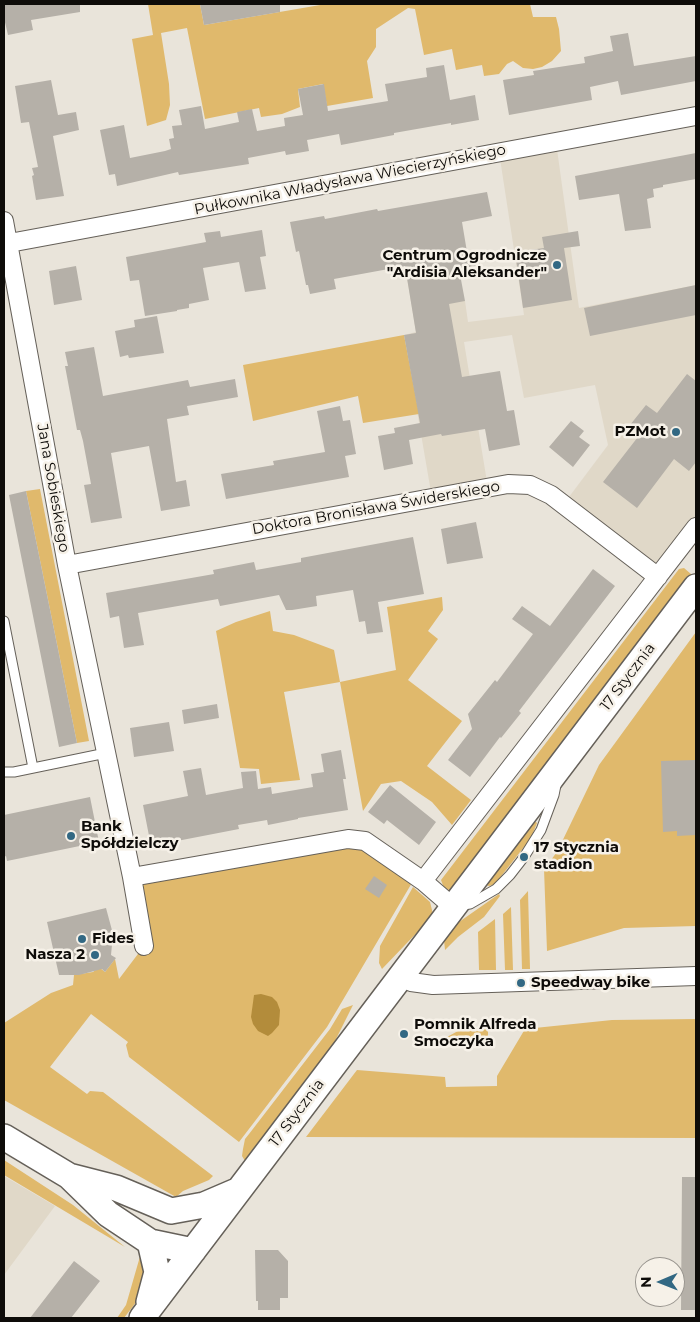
<!DOCTYPE html>
<meta charset="utf-8">
<style>
body{margin:0}
#map{position:relative;width:700px;height:1322px;overflow:hidden;background:#e9e4da;font-family:Montserrat,sans-serif}
canvas{display:block}
.frame{position:absolute;inset:0;border:5px solid #0e0c09;pointer-events:none}
.north{position:absolute;left:635px;top:1257px;width:50px;height:50px;box-sizing:border-box;background:#f6f1e8;border:1px solid #99958f;border-radius:50%;rotate:269deg;font-size:14px;font-weight:700;line-height:20px;text-align:center;color:#0e0c09}
.north::after{content:'';display:block;margin:auto;width:18px;height:22px;background:#326883;clip-path:polygon(50% 0,100% 100%,50% 72%,0 100%)}
</style>
<div id="map">
<canvas width="700" height="1322"></canvas>
<div class="frame"></div>
<div class="north">N</div>
</div>
<script>
const g = document.querySelector('canvas').getContext('2d');
g.lineJoin = 'round';
function paint(path, color) {
  g.fillStyle = color;
  g.fill(path, 'evenodd');
}
function shape(rows) {
  const path = new Path2D();
  for (const r of rows) {
    path.moveTo(r[0], r[1]);
    for (let i = 2; i < r.length; i += 2) path.lineTo(r[i], r[i + 1]);
  }
  return path;
}
function strokePath(path, color, width, dash) {
  g.strokeStyle = color;
  g.lineWidth = width;
  g.lineCap = dash ? 'butt' : 'round';
  g.setLineDash(dash || []);
  g.stroke(path);
}
function label(font, color, halo, rows, align = 'center') {
  g.font = font + ' Montserrat,sans-serif';
  g.lineWidth = 5;
  g.setLineDash([]);
  g.textBaseline = 'middle';
  g.strokeStyle = halo;
  g.fillStyle = color;
  for (const [text, x, y, turn = 0] of rows) {
    g.save();
    g.translate(x, y);
    g.rotate((+turn || 0) * Math.PI / 180);
    g.textAlign = isNaN(turn) ? turn : align;
    if (halo) g.strokeText(text, 0, 0);
    g.fillText(text, 0, 0);
    g.restore();
  }
}
paint(shape([
 [556,142,579,308,696,285,696,527,658,577,563,505,608,445,595,385,524,398,512,335,464,342,488,488,432,498,404,335,416,332,403,253,465,301,468,322,524,315,499,152],
 [4,1176,55,1206,4,1275]
]), '#e0d8c8');
paint(shape([
 [148,4,200,4,204,25,326,4,530,4,533,17,556,17,559,29,561,51,552,61,542,67,533,69,523,68,513,61,507,64,499,74,484,76,482,65,456,70,452,49,424,55,415,9,408,8,376,29,376,47,367,61,373,98,327,106,323,84,298,89,300,107,282,114,261,117,259,108,205,119,187,28,161,33,169,84,170,105,166,120,147,126,132,39,153,35],
 [404,335,419,414,363,423,358,396,253,421,243,365],
 [40,489,89,741,77,743,26,491],
 [684,568,691,574,691,580,454,889,449,890,444,888,441,880,679,569],
 [442,597,443,610,428,631,438,639,408,680,462,721,427,766,471,800,452,825,432,802,401,781,381,784,363,811,340,682,284,692,300,780,261,784,259,769,240,768,216,631,236,622,270,611,273,631,294,635,334,650,340,682,396,670,387,607],
 [696,632,696,926,624,928,547,951,544,869,557,852,599,765],
 [532,821,536,822,537,823,531,838,499,879,493,885,489,886,485,885],
 [348,839,416,876,327,1027,239,1142,129,1057,126,1045,128,1042,91,1014,50,1067,87,1094,90,1091,103,1092,213,1176,209,1180,183,1191,176,1197,4,1100,4,1023,51,993,73,985,74,975,93,972,99,967,105,972,115,959,119,979,144,946,132,877],
 [413,887,430,902,433,914,429,920,382,969,379,963,380,946],
 [528,891,530,969,522,969,520,900],
 [499,894,500,896,484,917,458,937,445,950,444,940,449,929],
 [511,907,513,970,505,970,503,914],
 [495,919,496,970,479,970,478,932],
 [353,1005,334,1043,245,1161,242,1156,243,1149,245,1139,249,1134,330,1029,342,1009],
 [696,1019,696,1138,306,1137,357,1070,445,1077,446,1087,497,1086,497,1076,525,1029,612,1020],
 [488,1029,488,1037,477,1043,454,1042,447,1037,458,1031],
 [4,1160,73,1205,125,1247,4,1175],
 [141,1253,147,1272,137,1301,124,1318,117,1318,126,1305]
]), '#e0b96c');
paint(shape([
 [261,994,272,997,277,1002,280,1010,279,1025,272,1033,268,1036,258,1031,253,1024,251,1017,254,995]
]), '#b38c3b');
paint(shape([
 [4,4,80,4,80,12,31,20,33,30,8,35,4,18],
 [200,4,280,4,280,12,204,25],
 [628,33,634,66,696,56,696,81,621,95,618,81,590,87,592,100,509,115,503,80,534,75,533,71,585,63,584,57,613,51,610,36],
 [444,65,450,100,475,95,479,120,451,125,451,123,394,133,394,135,341,145,339,134,307,140,309,151,286,155,285,151,248,158,249,164,179,175,178,172,117,186,115,174,109,175,100,130,124,125,130,158,165,151,171,149,169,139,174,138,172,126,182,125,179,110,201,106,205,129,239,122,237,112,252,109,257,131,285,126,284,118,303,115,298,89,324,84,328,111,388,101,385,84,427,77,426,68],
 [51,80,58,115,76,112,79,130,53,136,64,196,36,200,32,176,34,175,32,168,38,167,29,122,21,123,15,86],
 [696,153,696,179,663,185,663,187,653,189,654,197,647,199,651,228,625,231,619,194,579,200,575,176],
 [487,192,492,216,462,222,467,252,477,251,480,265,459,269,465,301,449,304,462,377,500,371,507,411,514,410,520,445,489,451,485,429,442,436,441,434,409,440,413,464,384,470,378,436,395,433,394,428,420,423,404,335,416,333,405,266,334,279,336,289,310,294,308,285,306,285,299,251,296,252,290,222,324,216,325,219,377,209,378,211],
 [262,230,266,256,260,257,266,289,245,292,239,262,203,268,209,300,189,304,189,308,177,310,177,311,145,316,139,280,130,281,126,257,206,242,204,233,220,231,221,237],
 [578,231,580,246,564,248,572,300,523,308,515,252,544,248,542,237],
 [76,266,82,300,54,305,49,271],
 [696,285,696,315,590,336,584,308],
 [157,316,164,353,129,358,128,355,120,357,115,331,135,327,134,320],
 [94,347,103,396,188,380,190,387,235,379,238,397,187,406,189,415,167,419,176,482,186,480,190,506,161,511,149,446,111,453,122,518,91,523,84,485,91,484,83,441,80,430,77,430,65,366,68,366,65,352],
 [687,374,696,381,696,462,689,471,674,459,637,508,603,482,641,433,630,425,646,405,657,413],
 [340,406,343,421,350,420,356,454,345,456,349,477,226,499,221,474,274,465,273,461,325,452,317,411],
 [571,421,584,431,579,437,590,445,573,467,549,447],
 [26,491,77,743,59,747,9,495],
 [476,522,483,558,447,564,441,529],
 [413,537,424,594,378,602,383,632,367,634,365,621,359,622,353,590,316,596,317,606,292,610,286,610,279,595,220,606,218,599,138,613,144,645,124,648,119,616,110,618,106,593,214,574,213,570,254,562,256,570,301,562,301,558],
 [593,569,615,586,519,711,521,713,501,738,500,737,470,777,448,760,472,729,468,714,495,680,497,682,533,634,512,619,522,606,550,626],
 [217,704,219,718,184,724,182,710],
 [169,722,174,751,134,757,130,728],
 [341,750,346,779,343,779,348,810,298,818,298,819,268,825,267,820,238,825,239,829,151,846,143,805,188,796,183,771,201,768,206,795,243,788,241,772,256,771,258,789,271,787,272,794,313,787,311,774,324,772,321,754],
 [696,760,696,835,677,836,677,831,663,832,661,761],
 [390,785,436,822,419,845,387,820,384,824,368,812],
 [90,797,99,842,7,861,6,856,4,857,4,815],
 [374,876,387,885,379,898,365,889],
 [106,908,113,934,111,955,116,958,105,972,102,969,79,975,59,975,47,922],
 [682,1177,696,1177,696,1310,681,1310],
 [255,1250,278,1250,288,1261,288,1298,280,1298,280,1310,258,1310,258,1301,256,1301],
 [74,1261,100,1281,71,1318,30,1318]
]), '#b5b0a8');
const lane = shape([
 [4,621,33,768],
 [4,772,14,772,106,753],
 [463,905,470,904,496,889,510,875,524,857,541,830,554,795,556,785]
]);
const street = shape([
 [4,221,67,565,132,877,144,946],
 [4,244,696,116],
 [67,565,508,484,530,485,551,495,658,577],
 [132,877,348,839,365,841,423,881,453,907],
 [423,881,696,527],
 [401,975,411,982,433,985,696,976]
]);
const secondary = shape([
 [4,1137,69,1176,108,1214,150,1242,193,1251],
 [69,1176,116,1188,171,1211,204,1205,239,1190],
 [149,1302,157,1272,150,1242],
 [142,1318,696,587]
]);
strokePath(lane, '#656059', 11);
strokePath(street, '#656059', 20);
strokePath(secondary, '#656059', 28);
strokePath(lane, '#fff', 9);
strokePath(street, '#fff', 18);
strokePath(secondary, '#fff', 25);
for (const [x, y, r, color] of [
 [557,265,5,"#326883"],
 [676,432,5,"#326883"],
 [71,836,5,"#326883"],
 [524,857,5,"#326883"],
 [82,939,5,"#326883"],
 [95,955,5,"#326883"],
 [521,983,5,"#326883"],
 [404,1034,5,"#326883"]
]) {
  const dot = new Path2D();
  dot.arc(x, y, r, 0, 2 * Math.PI);
  g.fillStyle = color;
  g.fill(dot);
  strokePath(dot, '#f6f1e8', 2);
}
label('15px', '#0e0c09', '#f6f1e8', [
 ["Pułkownika Władysława Wiecierzyńskiego",350,180,-11],
 ["Jana Sobieskiego",53,488,80],
 ["Doktora Bronisława Świderskiego",376,508,-10],
 ["17 Stycznia",628,677,-53],
 ["17 Stycznia",297,1113,-53]
]);
label('bold 15px', '#0e0c09', '#f6f1e8', [
 ["Centrum Ogrodnicze",547,256,"right"],
 ["\"Ardisia Aleksander\"",547,273,"right"],
 ["PZMot",666,432,"right"],
 ["Bank",81,827],
 ["Spółdzielczy",81,844],
 ["17 Stycznia",534,848],
 ["stadion",534,865],
 ["Fides",92,939],
 ["Nasza 2",85,955,"right"],
 ["Speedway bike",531,983],
 ["Pomnik Alfreda",414,1025],
 ["Smoczyka",414,1042]
], 'left');
</script>
